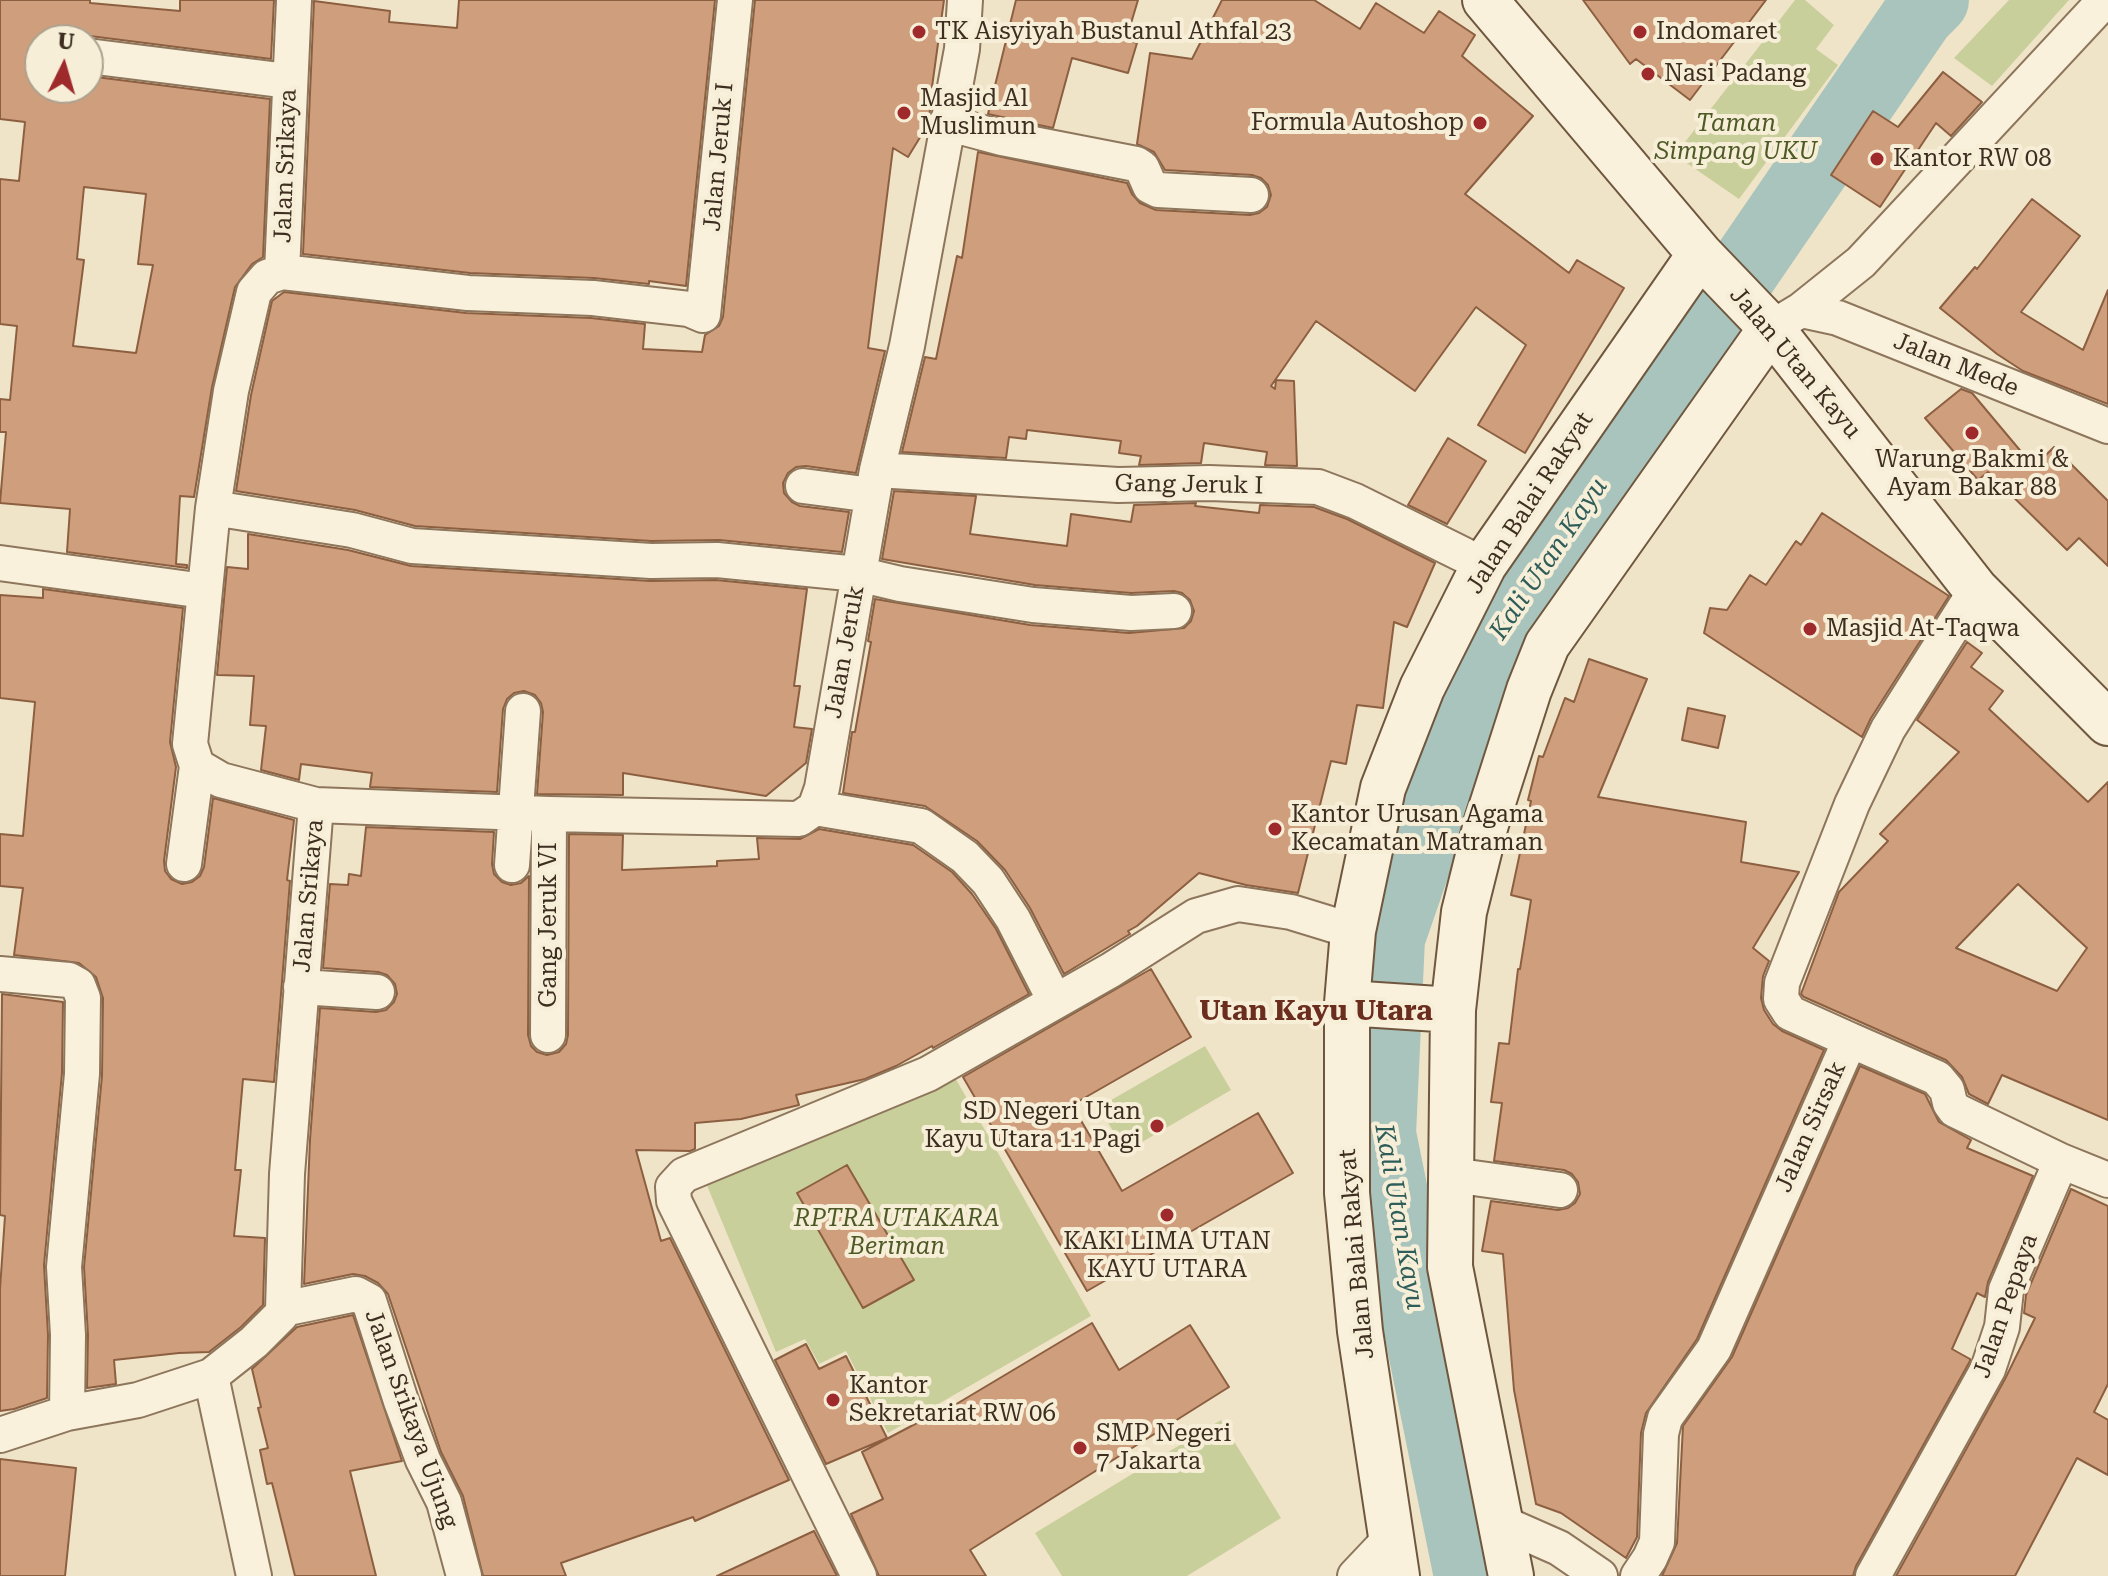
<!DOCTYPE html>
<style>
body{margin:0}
#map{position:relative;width:2108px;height:1576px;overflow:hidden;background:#f0e4c8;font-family:"Roboto Serif",serif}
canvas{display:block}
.north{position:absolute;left:24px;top:24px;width:80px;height:80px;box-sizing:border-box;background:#f7eed8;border:2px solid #ada18e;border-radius:50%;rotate:5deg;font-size:22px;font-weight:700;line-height:32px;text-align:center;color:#3d2e20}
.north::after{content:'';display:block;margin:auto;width:28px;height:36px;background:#9e2a2b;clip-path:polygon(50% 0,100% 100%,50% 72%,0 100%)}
</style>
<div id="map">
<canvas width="2108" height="1576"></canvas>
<div class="north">U</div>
</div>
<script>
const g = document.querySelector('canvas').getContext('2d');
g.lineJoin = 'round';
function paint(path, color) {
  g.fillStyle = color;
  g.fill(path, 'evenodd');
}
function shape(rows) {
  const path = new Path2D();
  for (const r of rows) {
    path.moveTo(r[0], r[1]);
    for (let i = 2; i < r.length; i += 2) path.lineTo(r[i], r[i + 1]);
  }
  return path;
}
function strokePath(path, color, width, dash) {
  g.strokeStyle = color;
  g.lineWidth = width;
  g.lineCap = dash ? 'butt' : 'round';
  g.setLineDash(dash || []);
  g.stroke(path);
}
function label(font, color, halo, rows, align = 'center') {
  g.font = font + ' "Roboto Serif",serif';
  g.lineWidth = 8;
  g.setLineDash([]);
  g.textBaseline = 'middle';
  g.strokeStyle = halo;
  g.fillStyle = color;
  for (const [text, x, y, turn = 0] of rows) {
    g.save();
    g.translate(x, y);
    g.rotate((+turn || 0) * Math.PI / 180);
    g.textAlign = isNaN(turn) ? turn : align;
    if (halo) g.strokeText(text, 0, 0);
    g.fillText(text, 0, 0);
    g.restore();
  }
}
paint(shape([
 [1795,0,1805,0,1834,25,1816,49,1838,65,1739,199,1675,155],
 [2009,0,2069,0,1992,86,1954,58],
 [1205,1046,1231,1090,1125,1152,1099,1107],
 [953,1074,1091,1316,888,1433,846,1351,819,1364,805,1339,776,1352,701,1171],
 [1221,1420,1281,1518,1187,1576,1062,1576,1035,1533]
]), '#c9cf9b');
strokePath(shape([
 [1470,1576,1380,1134,1389,938,1494,635,1919,14,1933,0]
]), '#a9c4bc', 72);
const building = shape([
 [0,0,90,0,90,3,180,11,180,0,274,0,271,59,90,36,77,40,40,40,40,88,88,88,88,76,270,99,263,257,252,264,235,287,212,387,194,497,180,496,176,564,187,565,187,568,67,552,70,509,0,503,6,432,0,432,0,399,10,400,17,326,0,324,0,179,19,181,25,122,0,119,0,0],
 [84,187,146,194,138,264,153,265,136,353,73,346,84,260,77,259,84,187],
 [459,0,715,0,686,286,649,281,649,284,594,278,470,273,303,254,314,1,390,11,389,22,457,28,459,0],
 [755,0,944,0,932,87,934,89,927,126,908,157,893,148,868,348,885,351,856,473,806,466,796,467,788,473,783,483,784,493,792,502,800,506,849,512,842,552,719,540,651,541,415,526,355,510,236,491,251,395,272,301,284,292,466,313,591,318,645,324,643,349,702,352,705,335,719,326,723,317,755,0],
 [1016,0,1138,0,1126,40,1137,43,1128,73,1072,58,1053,128,988,114,1016,0],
 [1222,0,1314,0,1360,29,1376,3,1424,33,1439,11,1475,35,1462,56,1533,116,1465,194,1569,273,1577,260,1624,288,1525,453,1478,425,1526,345,1476,307,1415,391,1316,321,1271,386,1275,389,1276,380,1294,381,1297,466,1265,465,1267,452,1204,443,1201,463,1139,465,1141,456,1119,453,1121,441,1027,430,1026,439,1009,437,1006,458,902,452,925,357,936,359,957,256,962,258,978,152,1127,183,1132,194,1140,203,1156,210,1250,215,1259,213,1267,207,1271,195,1268,185,1261,178,1252,175,1165,170,1154,152,1137,144,1150,53,1192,59,1222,0],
 [1583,0,1766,0,1690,100,1636,59,1630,64,1583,0],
 [1943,72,1982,102,1951,136,1936,123,1880,207,1831,175,1873,111,1898,127,1943,72],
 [2032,199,2080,236,2021,312,2083,350,2108,290,2108,404,2023,371,1997,354,1940,308,1975,267,1977,269,2032,199],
 [1961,389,1972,393,2034,467,2054,447,2108,501,2108,566,2079,538,2067,550,1988,472,1978,480,1925,418,1961,389],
 [1448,438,1486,461,1447,524,1408,505,1448,438],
 [894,491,976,496,970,534,1067,546,1071,514,1131,522,1134,505,1196,503,1195,506,1259,513,1260,505,1314,507,1347,519,1435,563,1407,627,1394,622,1383,708,1357,705,1346,764,1331,761,1298,893,1246,885,1199,873,1137,926,1128,931,1130,934,1064,974,1030,908,1005,870,977,841,925,806,843,793,852,732,855,732,871,642,868,641,875,599,1030,625,1129,633,1184,628,1191,621,1194,611,1190,600,1182,593,1174,591,1131,593,1035,585,882,559,894,491],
 [1822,513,1949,596,1871,718,1862,737,1704,633,1710,608,1727,610,1750,575,1766,585,1796,541,1801,545,1822,513],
 [248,534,348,550,411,566,650,581,716,580,807,589,794,686,800,686,794,727,812,729,806,763,766,796,623,773,623,795,537,794,543,712,541,703,535,695,524,691,514,693,507,699,503,709,497,792,370,787,372,773,301,764,299,780,261,770,266,726,250,725,254,676,217,675,227,567,248,569,248,534],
 [43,589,183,608,170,742,176,767,164,861,165,871,171,879,182,884,192,882,200,876,204,867,213,798,294,820,287,880,290,881,274,1082,243,1079,235,1170,241,1170,234,1236,265,1238,263,1305,241,1327,209,1352,179,1353,114,1360,116,1384,87,1388,88,1335,84,1267,102,1076,103,998,96,977,79,963,14,955,23,888,0,886,0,834,23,836,35,702,0,698,0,595,43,598,43,589],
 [1967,642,1982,653,1971,667,2003,691,1989,709,2088,802,2108,782,2108,1120,2002,1075,1988,1104,1969,1094,1962,1077,1946,1060,1804,997,1801,994,1839,892,1888,841,1880,834,1959,752,1917,720,1967,642],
 [2018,884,2087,948,2057,991,1956,948,2018,884],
 [1589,659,1647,679,1598,797,1746,822,1741,862,1799,872,1753,948,1769,961,1763,976,1761,998,1764,1010,1773,1024,1782,1031,1824,1050,1697,1339,1646,1413,1641,1433,1637,1537,1626,1558,1561,1513,1536,1504,1514,1390,1503,1254,1482,1251,1491,1201,1558,1210,1568,1208,1575,1203,1580,1194,1578,1182,1572,1174,1564,1170,1494,1161,1502,1103,1491,1102,1499,1043,1509,1044,1518,969,1520,969,1531,900,1511,895,1531,801,1528,800,1539,756,1543,757,1565,698,1574,702,1589,659],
 [1688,708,1725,716,1718,748,1682,740,1688,708],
 [366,827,494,832,492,864,494,874,502,882,511,885,521,883,529,876,528,1035,531,1046,537,1052,547,1055,559,1052,566,1044,568,1035,569,834,623,835,622,870,717,866,717,861,759,859,757,838,800,839,819,829,913,845,952,872,972,894,996,929,1029,994,933,1048,932,1046,896,1066,865,1079,796,1095,799,1105,741,1119,695,1123,695,1149,690,1151,636,1150,661,1241,670,1238,789,1480,695,1521,693,1517,561,1563,566,1576,483,1576,463,1496,441,1452,388,1294,378,1283,365,1276,353,1274,304,1284,310,1140,320,1008,376,1012,386,1010,394,1002,397,994,395,984,387,975,378,972,323,968,330,884,348,885,349,874,361,876,366,827],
 [1151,969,1191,1037,1072,1105,1122,1191,1258,1113,1293,1173,1087,1291,963,1077,1151,969],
 [2,994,63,1002,62,1073,44,1265,48,1335,47,1398,14,1409,0,1411,0,1289,5,1216,0,1215,2,994],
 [1860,1066,1925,1094,1939,1122,1971,1140,1967,1148,2033,1176,1988,1282,1985,1297,1977,1293,1952,1349,1970,1359,1970,1361,1856,1566,1853,1576,1662,1576,1677,1543,1683,1426,1732,1357,1860,1066],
 [847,1165,914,1280,863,1308,797,1193,847,1165],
 [2071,1189,2108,1206,2108,1384,2094,1412,2108,1420,2108,1475,2077,1458,2015,1576,1896,1576,2005,1379,2035,1318,2024,1313,2026,1295,2071,1189],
 [353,1315,402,1461,350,1471,376,1576,295,1576,272,1483,267,1484,260,1450,268,1448,258,1408,261,1407,252,1369,297,1327,353,1315],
 [1092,1323,1119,1370,1190,1325,1229,1387,970,1550,986,1576,879,1576,851,1514,883,1499,862,1452,936,1413,938,1415,1092,1323],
 [806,1344,819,1369,846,1356,887,1438,826,1464,775,1360,806,1344],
 [0,1459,76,1468,65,1576,0,1576,0,1459],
 [814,1531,837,1576,717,1576,814,1531]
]);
paint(building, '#cf9f7d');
strokePath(building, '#8d5f41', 2);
const street = shape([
 [88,56,288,81],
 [946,123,1002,138,1136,164,1142,168,1150,186,1158,190,1251,195],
 [282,272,294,0],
 [1801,310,1838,318,2108,426],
 [1771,328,1801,310,1861,262,2105,0],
 [877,470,1118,485,1209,483,1318,487,1355,501,1484,565],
 [803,486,872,495],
 [213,508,352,530,412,546,651,561,717,560,858,574,900,584,1033,605,1131,613,1174,611],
 [0,563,204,591],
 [316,805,549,814,799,819,815,808,822,788,877,470,907,346,962,49,965,0],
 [815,808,921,826,965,857,988,881,1013,919,1055,1001],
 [184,864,197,766],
 [512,865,523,711],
 [0,974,69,980,78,985,83,998,82,1074,64,1267,68,1335,67,1413],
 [301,987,377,992],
 [548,1035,549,814],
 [1850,1040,1937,1078,1947,1090,1950,1103,1955,1110,2061,1161],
 [1452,1175,1560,1190],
 [283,1309,356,1294,369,1301,401,1401,423,1460,444,1502,464,1576],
 [0,1435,67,1413,138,1400,211,1376],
 [1500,1522,1559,1548,1600,1576],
 [254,1576,211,1376,254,1342,281,1315,283,1309,287,1174,316,805,221,780,197,766,190,744,213,508,231,391,254,292,267,277,282,272,468,293,593,298,689,309,703,315,735,0],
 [859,1576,674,1201,673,1187,684,1175,928,1074,1111,970,1196,916,1238,904,1291,912,1353,931],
 [1355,1576,1390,1539],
 [1638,1576,1650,1558,1657,1542,1661,1434,1665,1418,1714,1349,1850,1040,1790,1013,1781,999,1782,983,1852,804,1888,729,1976,590],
 [1873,1576,1988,1369,2002,1327,2006,1290,2061,1161,2108,1180]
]);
const secondary = shape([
 [1485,0,1700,254,1771,328,1976,590,2108,723],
 [1347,1003,1453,1010],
 [1397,1576,1360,1331,1347,1193,1347,1003,1353,931,1383,788,1422,688,1484,565,1700,254],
 [1511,1576,1450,1267,1453,1010,1464,912,1486,824,1529,690,1547,645,1771,328]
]);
strokePath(street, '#8d765c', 38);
strokePath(secondary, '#6f573f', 48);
strokePath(street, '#faf1dc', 34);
strokePath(secondary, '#faf1dc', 44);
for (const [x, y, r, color] of [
 [919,32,8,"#9e2a2b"],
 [1640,32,8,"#9e2a2b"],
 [1648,74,8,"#9e2a2b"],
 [904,113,8,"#9e2a2b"],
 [1480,123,8,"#9e2a2b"],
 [1877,159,8,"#9e2a2b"],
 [1972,433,8,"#9e2a2b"],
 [1810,629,8,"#9e2a2b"],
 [1275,829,8,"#9e2a2b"],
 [1157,1126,8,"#9e2a2b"],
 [1167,1215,8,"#9e2a2b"],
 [833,1400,8,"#9e2a2b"],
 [1080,1448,8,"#9e2a2b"]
]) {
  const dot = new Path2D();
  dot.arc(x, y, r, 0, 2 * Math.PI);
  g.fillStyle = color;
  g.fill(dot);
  strokePath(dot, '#f7eed8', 3);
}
label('24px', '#3d2e20', '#f7eed8', [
 ["TK Aisyiyah Bustanul Athfal 23",935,32],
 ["Indomaret",1656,32],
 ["Nasi Padang",1664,74],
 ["Masjid Al",920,99],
 ["Muslimun",920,127],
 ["Formula Autoshop",1464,123,"right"],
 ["Kantor RW 08",1893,159],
 ["Warung Bakmi &",1972,460,"center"],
 ["Ayam Bakar 88",1972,488,"center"],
 ["Masjid At-Taqwa",1826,629],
 ["Kantor Urusan Agama",1291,815],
 ["Kecamatan Matraman",1291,843],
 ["SD Negeri Utan",1141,1112,"right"],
 ["Kayu Utara 11 Pagi",1141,1140,"right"],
 ["KAKI LIMA UTAN",1167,1242,"center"],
 ["KAYU UTARA",1167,1270,"center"],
 ["Kantor",849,1386],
 ["Sekretariat RW 06",849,1414],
 ["SMP Negeri",1096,1434],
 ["7 Jakarta",1096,1462]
], 'left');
label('italic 24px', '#4d5a26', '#f7eed8', [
 ["Taman",1736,124],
 ["Simpang UKU",1736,152],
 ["RPTRA UTAKARA",897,1219],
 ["Beriman",897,1247]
]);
label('24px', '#3d2e20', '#f7eed8', [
 ["Jalan Jeruk I",719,157,-85],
 ["Jalan Srikaya",286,166,-88],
 ["Jalan Utan Kayu",1795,363,50],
 ["Jalan Mede",1956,365,22],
 ["Gang Jeruk I",1189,485,1],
 ["Jalan Balai Rakyat",1530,503,-57],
 ["Jalan Jeruk",845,652,-80],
 ["Jalan Srikaya",309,896,-85],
 ["Gang Jeruk VI",549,925,-90],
 ["Jalan Sirsak",1811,1127,-66],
 ["Jalan Balai Rakyat",1357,1254,-95],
 ["Jalan Pepaya",2006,1306,-71],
 ["Jalan Srikaya Ujung",411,1419,70]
]);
label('italic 26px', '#2f5d5a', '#f7eed8', [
 ["Kali Utan Kayu",1549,559,-56],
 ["Kali Utan Kayu",1399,1217,80]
]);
label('bold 28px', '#6b2e1e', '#f7eed8', [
 ["Utan Kayu Utara",1316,1012]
]);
</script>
